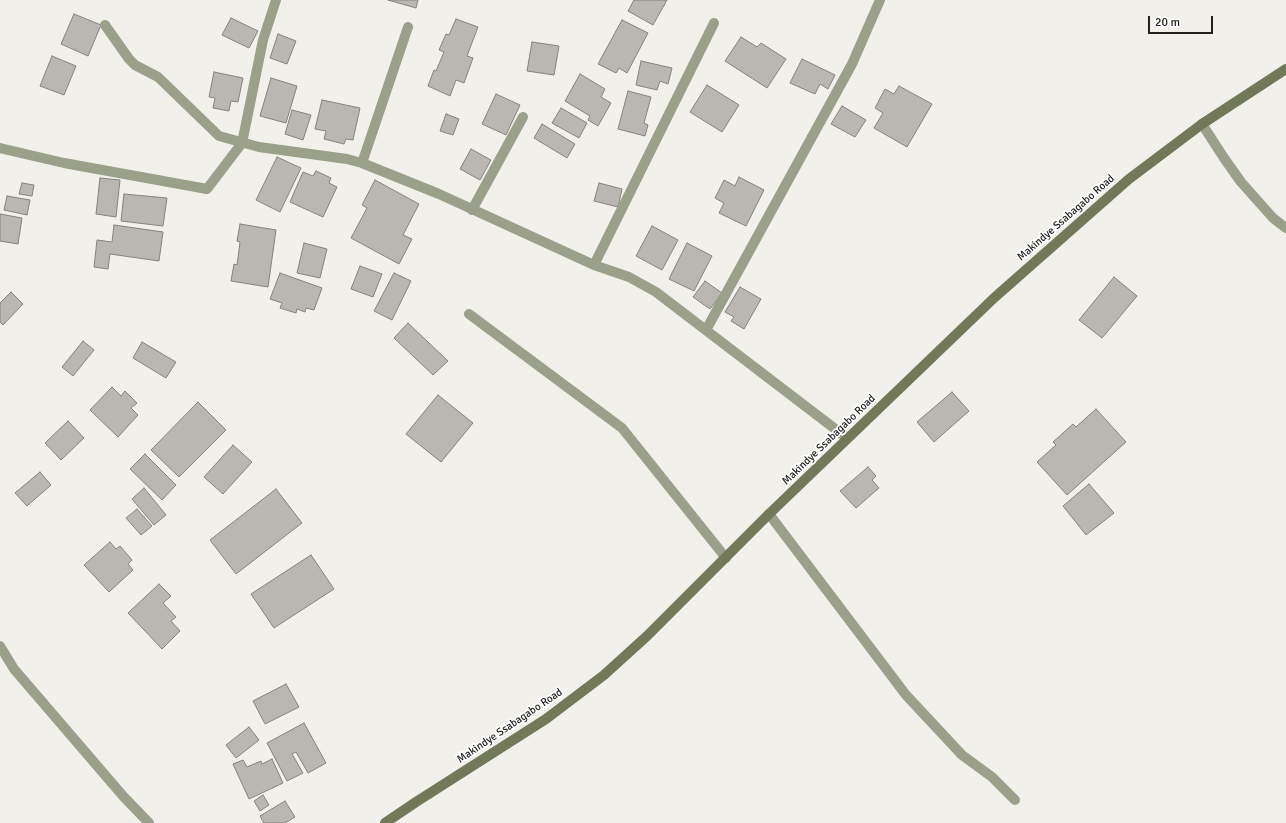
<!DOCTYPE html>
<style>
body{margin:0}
#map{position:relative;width:1286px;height:823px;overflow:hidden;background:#f1f0eb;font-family:Signika,sans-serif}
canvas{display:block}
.scale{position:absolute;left:1148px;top:16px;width:65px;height:18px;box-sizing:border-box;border:2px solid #222120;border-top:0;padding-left:5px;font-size:12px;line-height:14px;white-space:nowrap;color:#222120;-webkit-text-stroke:3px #fff;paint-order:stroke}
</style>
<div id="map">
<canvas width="1286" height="823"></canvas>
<div class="scale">20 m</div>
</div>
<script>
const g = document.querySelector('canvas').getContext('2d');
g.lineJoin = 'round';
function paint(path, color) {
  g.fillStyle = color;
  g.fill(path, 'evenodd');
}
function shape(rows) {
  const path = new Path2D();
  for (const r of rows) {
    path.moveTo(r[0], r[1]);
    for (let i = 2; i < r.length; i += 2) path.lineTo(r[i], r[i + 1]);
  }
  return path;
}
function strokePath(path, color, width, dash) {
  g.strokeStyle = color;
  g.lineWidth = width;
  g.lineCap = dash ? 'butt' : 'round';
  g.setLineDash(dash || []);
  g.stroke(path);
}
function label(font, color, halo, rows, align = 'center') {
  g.font = font + ' Signika,sans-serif';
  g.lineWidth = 3.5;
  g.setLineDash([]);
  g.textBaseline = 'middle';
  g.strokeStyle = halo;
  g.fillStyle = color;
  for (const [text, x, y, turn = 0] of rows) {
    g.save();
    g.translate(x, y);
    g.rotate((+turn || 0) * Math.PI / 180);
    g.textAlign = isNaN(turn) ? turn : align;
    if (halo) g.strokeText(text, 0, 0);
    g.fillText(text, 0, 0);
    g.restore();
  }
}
const building = shape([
 [388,0,418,0,416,8,388,0],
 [634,0,667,0,653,25,628,11,634,0],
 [74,14,101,25,88,56,61,44,74,14],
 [231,18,258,31,249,48,222,35,231,18],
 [456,19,478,27,467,56,473,58,464,83,456,80,450,96,428,86,434,70,436,71,444,52,439,50,446,34,449,35,456,19],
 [622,20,648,33,627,73,619,68,616,73,598,64,622,20],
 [278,34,296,41,287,64,270,58,278,34],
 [741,37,757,47,761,43,786,59,767,88,725,61,741,37],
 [532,42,559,46,554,75,527,71,532,42],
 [52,56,76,66,64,95,40,86,52,56],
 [802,59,835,75,828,89,820,84,815,94,790,83,802,59],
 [641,61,672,68,668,84,660,81,657,90,636,85,641,61],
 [214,72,243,78,238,102,231,101,229,111,213,108,215,98,209,97,214,72],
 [580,74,605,89,601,97,611,103,598,126,588,120,590,116,565,101,580,74],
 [271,78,297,86,286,123,260,116,271,78],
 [707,85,739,105,722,132,690,112,707,85],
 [899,86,932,104,907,147,874,128,883,113,875,108,885,89,894,94,899,86],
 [628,91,651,97,644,123,648,125,645,136,618,129,628,91],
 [496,94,520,105,506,135,482,124,496,94],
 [322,100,360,108,353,140,346,139,344,144,324,139,326,131,315,129,322,100],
 [842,106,866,120,855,137,831,124,842,106],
 [561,108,587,123,579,138,552,123,561,108],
 [292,110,311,115,303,140,285,134,292,110],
 [446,114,459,119,453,135,440,131,446,114],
 [542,124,575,144,567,158,534,138,542,124],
 [471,149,491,160,480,180,460,169,471,149],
 [277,157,301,168,280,212,256,200,277,157],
 [316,171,331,178,329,183,337,187,323,217,290,202,303,172,313,176,316,171],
 [739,177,764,190,746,226,719,213,724,203,715,198,724,180,735,186,739,177],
 [100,178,120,180,116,217,96,214,100,178],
 [375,180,419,204,403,235,412,239,399,264,351,238,367,208,362,205,375,180],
 [22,183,34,185,32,196,19,194,22,183],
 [599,183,622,189,618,207,594,201,599,183],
 [124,194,167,198,163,226,121,221,124,194],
 [7,196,30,200,27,215,4,210,7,196],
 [0,214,22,218,18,244,0,241,0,214],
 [240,224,276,230,268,287,231,281,234,264,237,265,240,242,237,241,240,224],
 [114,225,163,232,159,261,110,254,108,269,94,267,97,240,112,242,114,225],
 [652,226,678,240,662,270,636,256,652,226],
 [304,243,327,249,320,278,297,273,304,243],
 [687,243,712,256,694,291,669,279,687,243],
 [360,266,382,274,373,297,351,289,360,266],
 [280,273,322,288,314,310,306,308,305,312,297,309,296,313,280,308,282,303,270,299,280,273],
 [394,273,411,281,392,320,374,311,394,273],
 [1114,277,1137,296,1102,338,1079,320,1114,277],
 [705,281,722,293,710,309,693,297,705,281],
 [740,287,761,299,744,329,731,321,734,317,725,312,740,287],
 [11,292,23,304,3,325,0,322,0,303,11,292],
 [408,323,448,361,433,375,394,338,408,323],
 [83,341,94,350,73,376,62,367,83,341],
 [142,342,176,362,166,378,133,358,142,342],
 [112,387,121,396,125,391,137,403,131,408,138,415,118,437,90,410,112,387],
 [952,392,969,411,934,442,917,422,952,392],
 [438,395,473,423,441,462,406,434,438,395],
 [198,402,226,430,179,477,151,450,198,402],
 [1096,409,1126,442,1067,495,1037,462,1056,445,1053,442,1073,424,1076,427,1096,409],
 [68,421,84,438,61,460,45,443,68,421],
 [233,445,252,462,223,494,204,477,233,445],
 [145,454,176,485,162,500,130,469,145,454],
 [868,467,876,476,872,480,879,488,856,508,840,491,868,467],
 [40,472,51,485,27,506,15,493,40,472],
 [1089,484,1114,513,1086,535,1063,506,1089,484],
 [144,488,166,515,154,525,132,499,144,488],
 [276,489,302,523,236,574,210,540,276,489],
 [137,509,152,526,141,535,126,518,137,509],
 [110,542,116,549,120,546,132,560,128,564,133,570,109,592,84,565,110,542],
 [311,555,334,589,274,628,251,594,311,555],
 [159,584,171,596,163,603,176,617,171,621,180,631,162,649,128,613,159,584],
 [286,684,299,707,265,724,253,701,286,684],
 [304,723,326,763,308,773,296,752,292,754,303,773,287,781,267,743,304,723],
 [249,727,259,740,236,758,226,745,249,727],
 [272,759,283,783,249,799,233,764,243,760,247,767,261,761,262,764,272,759],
 [263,795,269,805,260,811,254,801,263,795],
 [285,801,295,817,285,823,264,823,260,816,285,801]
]);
paint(building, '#bab6b2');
strokePath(building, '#85827e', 1);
strokePath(shape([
 [769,514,906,695,962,755,992,777,1015,800]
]), '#9aa089', 10);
strokePath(shape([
 [105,25,129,59,135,65,158,77,219,136,259,147,347,159,362,163,439,194,594,265,629,277,656,292,847,438],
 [1202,124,1224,158,1241,182,1273,218,1286,228],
 [0,148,64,163,207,189,242,143,263,40,276,0],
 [362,163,408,27],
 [472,210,523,117],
 [594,265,714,23],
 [469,314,622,428,726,558],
 [706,330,852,64,880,0],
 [0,646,14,669,123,796,149,823]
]), '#9aa089', 10);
strokePath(shape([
 [385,823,416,802,546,719,604,675,647,636,769,514,994,298,1129,179,1202,124,1286,69]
]), '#727958', 10);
label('11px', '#222120', '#fff', [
 ["Makindye Ssabagabo Road",1066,218,-41],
 ["Makindye Ssabagabo Road",829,440,-44],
 ["Makindye Ssabagabo Road",510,726,-34]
]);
</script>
